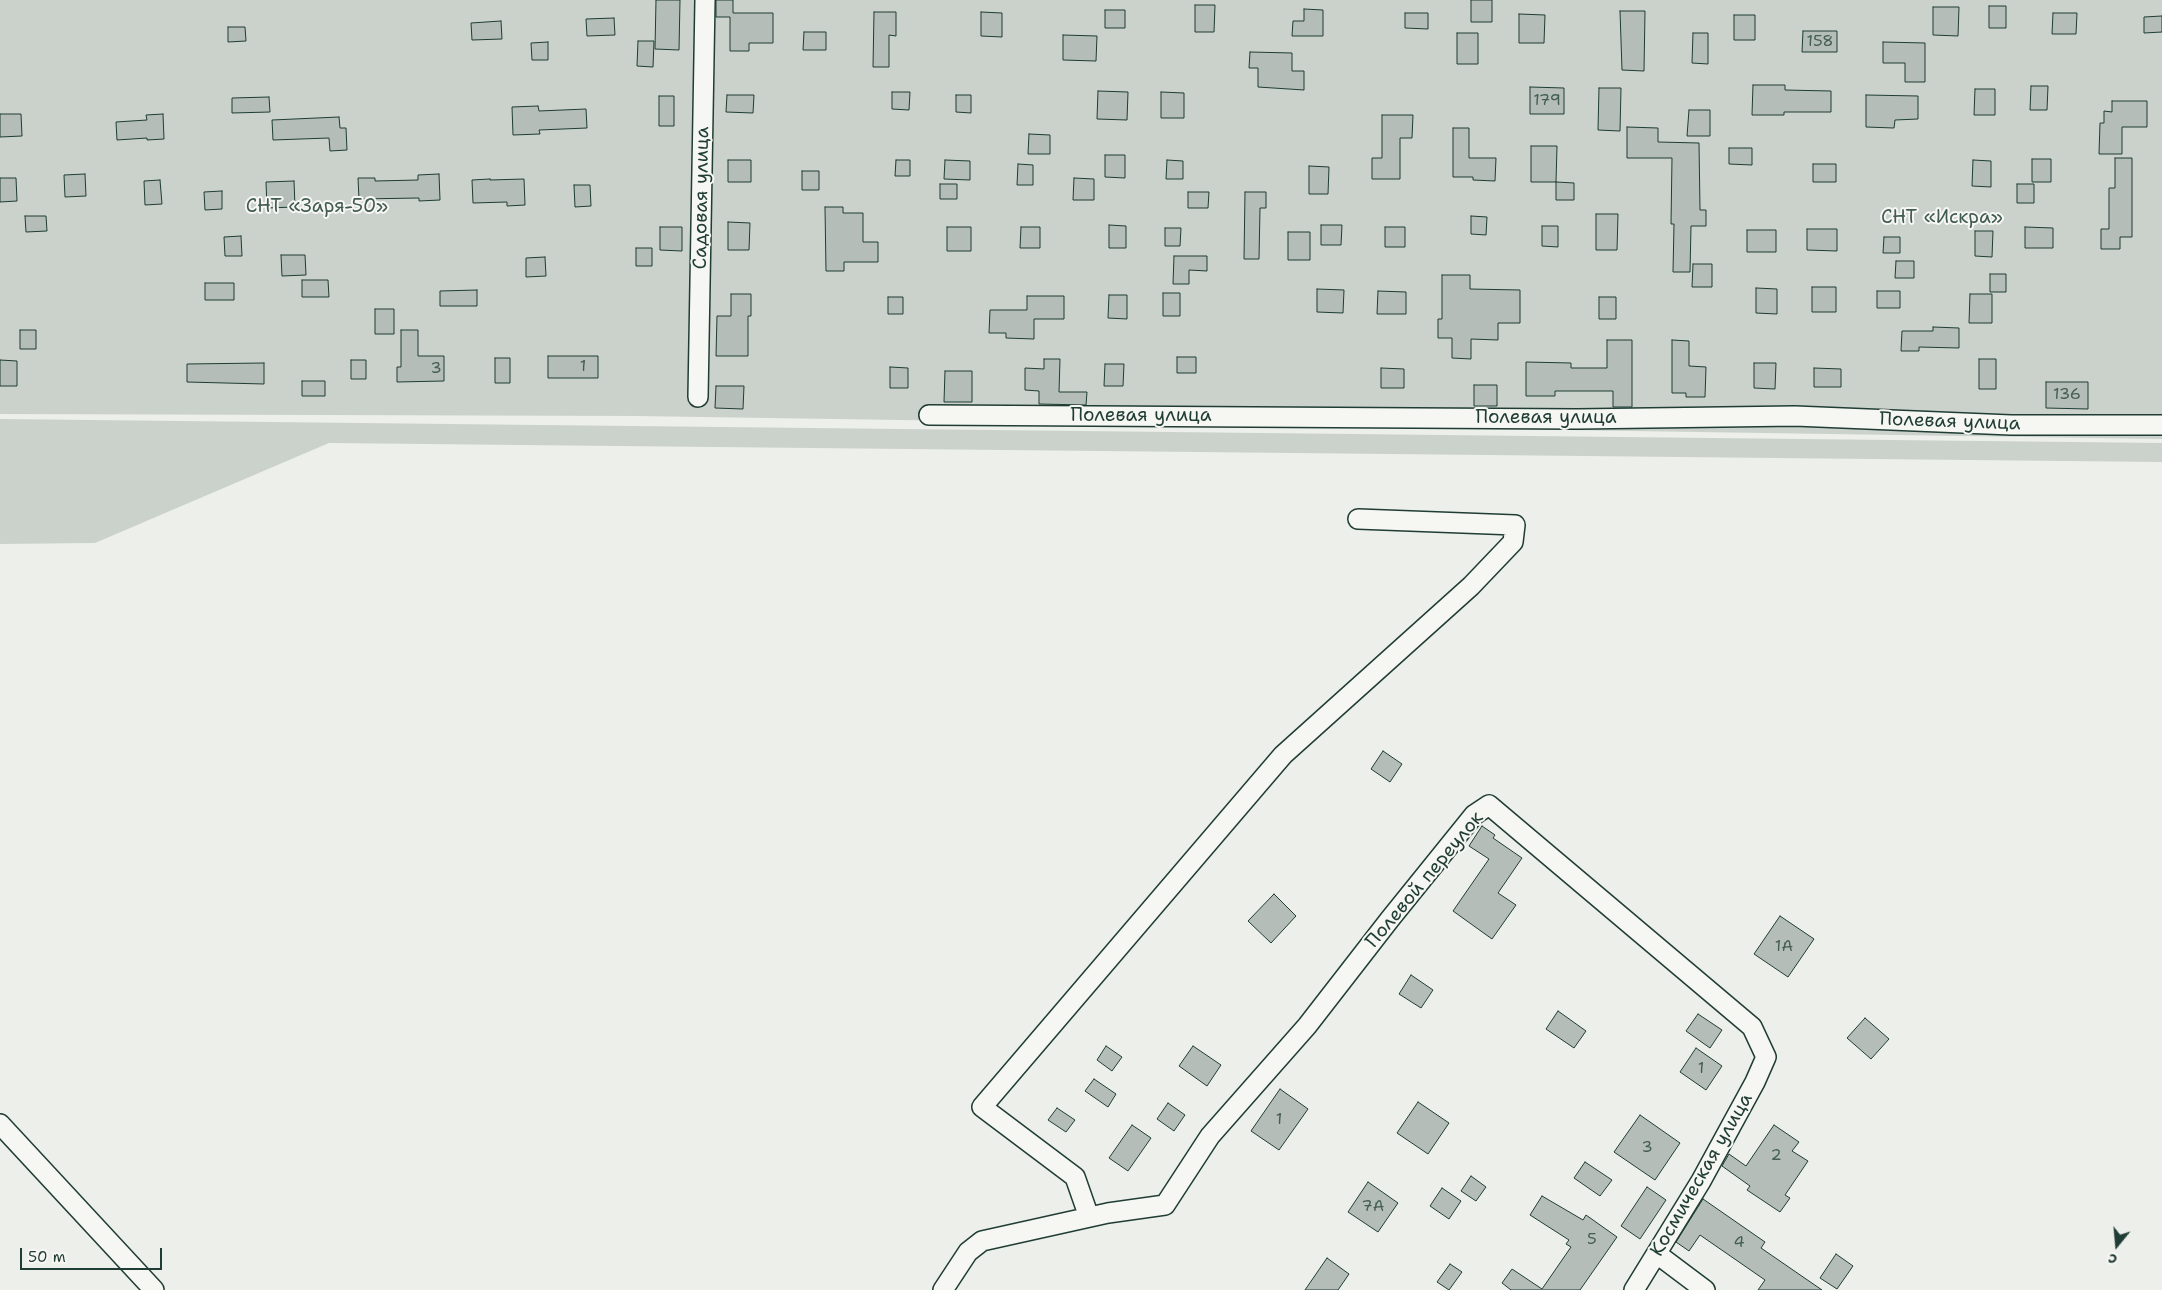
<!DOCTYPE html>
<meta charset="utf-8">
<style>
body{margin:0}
#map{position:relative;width:2162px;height:1290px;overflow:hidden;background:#edefea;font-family:"Shantell Sans",sans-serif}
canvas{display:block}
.north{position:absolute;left:2092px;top:1220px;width:50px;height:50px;-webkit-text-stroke:4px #f6f6f2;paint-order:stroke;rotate:197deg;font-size:14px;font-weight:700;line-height:20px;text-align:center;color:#1f3d34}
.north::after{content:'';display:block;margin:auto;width:18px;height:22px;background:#1f3d34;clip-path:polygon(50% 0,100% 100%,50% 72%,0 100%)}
.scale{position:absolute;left:20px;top:1248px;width:142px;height:22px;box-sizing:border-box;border:2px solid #1f3d34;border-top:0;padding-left:6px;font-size:15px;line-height:18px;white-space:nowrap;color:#1f3d34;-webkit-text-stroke:4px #f6f6f2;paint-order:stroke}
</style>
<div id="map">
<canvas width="2162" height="1290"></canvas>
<div class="north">С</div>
<div class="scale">50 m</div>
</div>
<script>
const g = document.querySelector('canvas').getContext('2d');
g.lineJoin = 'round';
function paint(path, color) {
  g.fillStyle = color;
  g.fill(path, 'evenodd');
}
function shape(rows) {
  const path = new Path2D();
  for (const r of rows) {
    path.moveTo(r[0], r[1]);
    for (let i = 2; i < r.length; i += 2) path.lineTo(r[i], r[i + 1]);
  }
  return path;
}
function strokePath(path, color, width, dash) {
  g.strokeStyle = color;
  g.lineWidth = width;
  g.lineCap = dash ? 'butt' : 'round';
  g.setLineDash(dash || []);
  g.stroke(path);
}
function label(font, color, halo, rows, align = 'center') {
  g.font = font + ' "Shantell Sans",sans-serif';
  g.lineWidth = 4;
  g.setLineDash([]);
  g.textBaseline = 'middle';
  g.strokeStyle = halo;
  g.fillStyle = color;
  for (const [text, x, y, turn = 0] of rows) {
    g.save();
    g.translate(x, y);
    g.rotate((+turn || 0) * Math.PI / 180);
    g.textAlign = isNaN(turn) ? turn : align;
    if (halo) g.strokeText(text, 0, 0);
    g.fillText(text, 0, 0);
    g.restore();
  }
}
paint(shape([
 [0,0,2162,0,2162,439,636,416,0,414],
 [0,419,2162,443,2162,462,329,443,95,543,0,544]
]), '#cbd2cc');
const building = shape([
 [656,0,680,0,679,50,655,49,656,0],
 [716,0,733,0,733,13,773,13,773,43,749,43,749,51,730,51,730,17,716,17,716,0],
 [1471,0,1492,0,1492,22,1471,22,1471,0],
 [1195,5,1215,5,1214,32,1195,32,1195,5],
 [1989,6,2006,6,2006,28,1989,28,1989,6],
 [1933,7,1959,7,1958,36,1933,35,1933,7],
 [1304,9,1323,10,1323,36,1292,36,1293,21,1304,21,1304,9],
 [1105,10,1125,10,1125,28,1105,28,1105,10],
 [1620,11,1645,11,1644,71,1622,70,1620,11],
 [874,12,896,12,896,36,889,35,889,67,873,67,874,12],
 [981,12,1002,13,1002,37,981,36,981,12],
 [1405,13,1428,13,1428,29,1405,28,1405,13],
 [2053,13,2077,13,2076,34,2052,34,2053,13],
 [1519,14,1545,15,1544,43,1519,43,1519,14],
 [1734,15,1755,15,1755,40,1734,40,1734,15],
 [2162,16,2162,32,2144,33,2144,17,2162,16],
 [614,18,615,35,587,36,586,19,614,18],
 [501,21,502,39,472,40,471,23,501,21],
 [228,27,245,27,246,41,228,42,228,27],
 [1803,31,1837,31,1837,52,1802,52,1803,31],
 [804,32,826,32,826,50,803,50,804,32],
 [1457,33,1478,33,1478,64,1457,64,1457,33],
 [1693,33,1708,33,1708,64,1692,63,1693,33],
 [1063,35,1097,36,1096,61,1063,60,1063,35],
 [638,41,654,41,653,67,637,66,638,41],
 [548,42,548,60,532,60,531,43,548,42],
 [1883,42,1925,43,1925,82,1905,82,1905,63,1883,63,1883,42],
 [1250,52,1292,53,1292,71,1304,71,1304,90,1258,87,1258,68,1249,68,1250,52],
 [1753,85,1785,85,1785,90,1831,91,1831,112,1784,112,1784,115,1752,115,1753,85],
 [2031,86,2048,86,2047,110,2030,110,2031,86],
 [1530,87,1564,88,1564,114,1530,114,1530,87],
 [1599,88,1621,88,1620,131,1598,130,1599,88],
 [1975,89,1995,89,1995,115,1974,115,1975,89],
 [1098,91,1128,92,1127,120,1097,119,1098,91],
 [892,92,910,92,909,110,892,109,892,92],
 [1161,92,1184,93,1184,118,1161,118,1161,92],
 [727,95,754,95,753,113,726,112,727,95],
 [956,95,971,95,971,113,956,112,956,95],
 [1866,95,1918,96,1918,119,1895,120,1894,128,1866,127,1866,95],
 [659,96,674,96,674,126,659,126,659,96],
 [269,97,270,112,232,113,232,98,269,97],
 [2112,101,2147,101,2147,127,2122,127,2122,154,2099,154,2100,123,2104,123,2104,111,2112,112,2112,101],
 [538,106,539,111,586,109,587,128,539,130,540,134,513,135,512,107,538,106],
 [1689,110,1710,110,1710,136,1687,136,1689,110],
 [0,114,21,114,22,136,0,137,0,114],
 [163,114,164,139,147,140,147,138,117,140,116,122,147,120,146,115,163,114],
 [1382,115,1413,115,1412,138,1400,138,1400,179,1372,179,1372,158,1382,158,1382,115],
 [339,117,340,128,346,128,347,150,330,151,329,138,273,140,272,120,339,117],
 [1627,127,1658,128,1658,142,1699,143,1700,210,1706,210,1706,226,1691,226,1690,272,1673,272,1674,224,1671,224,1672,158,1627,158,1627,127],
 [1453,128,1469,128,1469,158,1496,158,1495,181,1473,180,1473,177,1453,177,1453,128],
 [1029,134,1050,135,1050,154,1028,154,1029,134],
 [1531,146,1557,146,1556,182,1531,182,1531,146],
 [1729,148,1752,148,1752,165,1729,164,1729,148],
 [1105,155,1125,155,1125,178,1105,177,1105,155],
 [2115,158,2132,158,2132,237,2120,237,2120,249,2101,249,2101,229,2109,229,2109,188,2115,188,2115,158],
 [2032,159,2051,159,2051,182,2032,182,2032,159],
 [728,160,751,160,751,182,728,182,728,160],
 [896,160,910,160,910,176,895,176,896,160],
 [945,160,970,161,970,180,944,179,945,160],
 [1167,160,1183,161,1183,179,1166,179,1167,160],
 [1973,160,1991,161,1991,187,1972,186,1973,160],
 [1018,164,1033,165,1033,185,1017,185,1018,164],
 [1813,164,1836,164,1836,182,1813,182,1813,164],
 [1309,166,1329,167,1328,194,1309,194,1309,166],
 [802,171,819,171,819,190,802,190,802,171],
 [85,174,86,196,65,197,64,175,85,174],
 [439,174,440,200,419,201,419,198,359,199,358,178,375,178,375,181,418,180,418,175,439,174],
 [0,178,16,178,17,201,0,202,0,178],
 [1074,178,1094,179,1094,200,1073,200,1074,178],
 [490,179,490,180,524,179,525,205,507,206,507,202,473,203,472,180,490,179],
 [160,180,162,204,145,205,144,181,160,180],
 [294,181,295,207,267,208,266,182,294,181],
 [1556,182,1574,183,1574,200,1556,200,1556,182],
 [940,184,957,184,957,199,940,199,940,184],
 [2017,184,2034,184,2034,203,2017,203,2017,184],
 [574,185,590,185,591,206,575,207,574,185],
 [222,191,222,209,205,210,204,192,222,191],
 [1188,192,1209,192,1208,208,1188,208,1188,192],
 [1245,192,1266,192,1266,208,1260,208,1259,259,1244,259,1245,192],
 [825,207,843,207,843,213,863,213,863,242,878,242,878,262,844,262,844,271,826,271,825,207],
 [1596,214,1618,214,1617,250,1596,250,1596,214],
 [25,216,46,216,47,231,26,232,25,216],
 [1471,216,1487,217,1486,235,1471,234,1471,216],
 [728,222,750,223,749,250,728,250,728,222],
 [1109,225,1126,226,1126,248,1109,248,1109,225],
 [1321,225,1342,225,1341,245,1321,245,1321,225],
 [1542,226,1558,226,1558,247,1542,246,1542,226],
 [660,227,682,227,682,251,660,250,660,227],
 [947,227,971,227,971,251,947,251,947,227],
 [1021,227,1040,227,1040,248,1020,248,1021,227],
 [1385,227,1405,227,1405,247,1385,247,1385,227],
 [2025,227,2053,228,2053,248,2025,248,2025,227],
 [1165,228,1181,228,1180,246,1165,246,1165,228],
 [1807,229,1837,229,1837,251,1807,250,1807,229],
 [1747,230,1776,230,1776,252,1747,252,1747,230],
 [1975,231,1993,231,1992,257,1975,256,1975,231],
 [1288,232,1310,232,1310,260,1288,260,1288,232],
 [241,236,242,256,225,256,224,237,241,236],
 [1884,237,1900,237,1900,253,1883,253,1884,237],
 [636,248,652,248,652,266,636,266,636,248],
 [281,255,305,255,306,275,282,276,281,255],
 [1174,256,1207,256,1207,271,1189,270,1189,284,1173,284,1174,256],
 [545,257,546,276,526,277,526,258,545,257],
 [1896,261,1914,261,1914,278,1895,278,1896,261],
 [1693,264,1712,264,1712,287,1692,287,1693,264],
 [1990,274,2006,274,2006,292,1990,292,1990,274],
 [1442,275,1470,275,1470,289,1520,290,1520,323,1498,323,1498,340,1471,339,1471,359,1452,358,1452,338,1438,338,1438,319,1442,319,1442,275],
 [302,280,328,280,329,297,302,297,302,280],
 [205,283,234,283,234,300,205,300,205,283],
 [1812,287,1836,287,1836,312,1812,312,1812,287],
 [1756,288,1777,289,1777,314,1756,313,1756,288],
 [1317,289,1344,290,1343,313,1317,312,1317,289],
 [477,290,477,306,440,306,440,291,477,290],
 [1378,291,1406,292,1406,314,1377,314,1378,291],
 [1877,291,1900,291,1900,308,1877,308,1877,291],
 [1163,293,1180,293,1180,316,1163,316,1163,293],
 [731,294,751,294,751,316,748,316,748,356,716,356,717,316,731,316,731,294],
 [1970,294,1992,294,1992,323,1969,323,1970,294],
 [1109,295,1127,295,1127,319,1108,318,1109,295],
 [1027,296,1064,296,1064,319,1034,319,1034,339,1006,338,1006,333,989,333,990,310,1027,310,1027,296],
 [888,297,903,297,903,314,888,314,888,297],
 [1599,297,1616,297,1616,319,1599,319,1599,297],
 [375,309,394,309,394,334,375,334,375,309],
 [1933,327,1959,328,1959,348,1919,347,1919,351,1901,351,1902,331,1933,331,1933,327],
 [20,330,36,330,36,349,20,349,20,330],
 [401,330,418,330,418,356,444,356,444,381,397,382,397,367,401,367,401,330],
 [1607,340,1632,340,1632,407,1613,407,1613,391,1555,391,1555,396,1526,396,1526,362,1571,363,1571,368,1607,368,1607,340],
 [1672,340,1689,341,1689,366,1706,367,1705,397,1686,397,1686,393,1672,393,1672,340],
 [548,356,598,356,598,378,548,378,548,356],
 [1177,357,1196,357,1196,373,1177,373,1177,357],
 [495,358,510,358,510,383,495,383,495,358],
 [1044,359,1060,359,1059,392,1087,392,1086,405,1039,404,1039,391,1025,390,1025,368,1044,369,1044,359],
 [1979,359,1996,359,1996,389,1979,389,1979,359],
 [0,360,17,361,17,386,0,386,0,360],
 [351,360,366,360,366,379,351,379,351,360],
 [264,363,264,384,187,382,187,364,264,363],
 [1754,363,1776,363,1775,389,1754,388,1754,363],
 [1105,364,1124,364,1123,386,1104,386,1105,364],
 [890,367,908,368,908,388,890,388,890,367],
 [1381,368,1404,369,1404,388,1381,388,1381,368],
 [1814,368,1841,369,1841,387,1814,387,1814,368],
 [945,371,972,371,972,402,944,402,945,371],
 [302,381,325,381,325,396,302,396,302,381],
 [2046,382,2088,382,2088,409,2046,408,2046,382],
 [1474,385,1497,385,1497,406,1474,406,1474,385],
 [716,386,744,386,743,409,715,408,716,386],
 [1383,751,1402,764,1390,782,1371,769,1383,751],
 [1482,826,1495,835,1493,838,1522,858,1498,893,1516,905,1492,939,1453,911,1489,859,1469,846,1482,826],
 [1274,894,1296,916,1271,943,1248,921,1274,894],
 [1780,916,1814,939,1788,977,1754,954,1780,916],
 [1411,975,1433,990,1421,1008,1399,994,1411,975],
 [1558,1011,1586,1031,1574,1048,1546,1029,1558,1011],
 [1698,1014,1722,1030,1710,1048,1686,1031,1698,1014],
 [1865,1018,1889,1039,1871,1059,1847,1038,1865,1018],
 [1106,1046,1122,1057,1112,1071,1097,1060,1106,1046],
 [1193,1046,1221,1065,1207,1086,1179,1066,1193,1046],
 [1696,1048,1722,1066,1706,1090,1680,1072,1696,1048],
 [1094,1079,1116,1094,1108,1107,1085,1091,1094,1079],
 [1280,1089,1308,1109,1279,1150,1251,1131,1280,1089],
 [1418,1102,1449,1123,1428,1154,1397,1133,1418,1102],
 [1168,1103,1185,1115,1174,1131,1157,1119,1168,1103],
 [1057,1108,1075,1120,1066,1132,1048,1120,1057,1108],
 [1640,1115,1680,1143,1655,1180,1614,1152,1640,1115],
 [1132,1125,1151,1138,1128,1171,1109,1158,1132,1125],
 [1774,1125,1799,1142,1792,1151,1808,1161,1785,1195,1790,1198,1780,1212,1747,1190,1750,1186,1722,1166,1729,1154,1746,1166,1774,1125],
 [1585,1162,1612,1180,1600,1196,1574,1178,1585,1162],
 [1471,1176,1486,1187,1476,1201,1461,1191,1471,1176],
 [1368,1182,1398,1203,1378,1232,1348,1212,1368,1182],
 [1647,1187,1666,1200,1640,1239,1621,1226,1647,1187],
 [1442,1188,1461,1201,1449,1219,1430,1206,1442,1188],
 [1542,1196,1583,1220,1586,1215,1617,1237,1580,1290,1511,1290,1502,1283,1512,1269,1542,1289,1571,1247,1566,1244,1569,1240,1530,1215,1542,1196],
 [1703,1199,1765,1242,1761,1248,1822,1290,1758,1290,1765,1280,1700,1235,1689,1251,1676,1242,1703,1199],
 [1836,1254,1853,1266,1837,1289,1820,1278,1836,1254],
 [1327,1258,1349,1274,1338,1290,1305,1290,1327,1258],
 [1450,1264,1462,1272,1449,1290,1437,1282,1450,1264]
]);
paint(building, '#b4bdb8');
strokePath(building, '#1f3d34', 1);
const minor = shape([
 [698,397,705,0],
 [929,415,1577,419,1795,416,2011,425,2162,425],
 [0,1124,154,1290],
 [1089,1217,1075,1177,982,1107,1283,755,1471,586,1513,542,1515,525,1358,519],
 [1657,1254,1705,1290],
 [943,1290,968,1252,982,1241,1108,1213,1165,1205,1210,1136,1307,1026,1390,919,1474,815,1489,805,1752,1027,1766,1057,1755,1082,1701,1181,1634,1290]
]);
strokePath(minor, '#1f3d34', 22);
strokePath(minor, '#f6f6f2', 19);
label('16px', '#445d55', null, [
 ["158",1820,42],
 ["179",1547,101],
 ["1",583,367],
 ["3",436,369],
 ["136",2067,395],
 ["1А",1784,947],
 ["1",1701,1069],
 ["1",1279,1120],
 ["3",1647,1148],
 ["2",1776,1156],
 ["7А",1373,1207],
 ["5",1592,1240],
 ["4",1739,1243]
]);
label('19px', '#1f3d34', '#f6f6f2', [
 ["Садовая улица",702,198,-89],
 ["Полевая улица",1141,416],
 ["Полевая улица",1546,418],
 ["Полевая улица",1950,422,2],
 ["Полевой переулок",1425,880,-50],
 ["Космическая улица",1702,1175,-60]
]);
label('19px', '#415b52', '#f6f6f2', [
 ["СНТ «Заря-50»",317,207],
 ["СНТ «Искра»",1942,218]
]);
</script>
